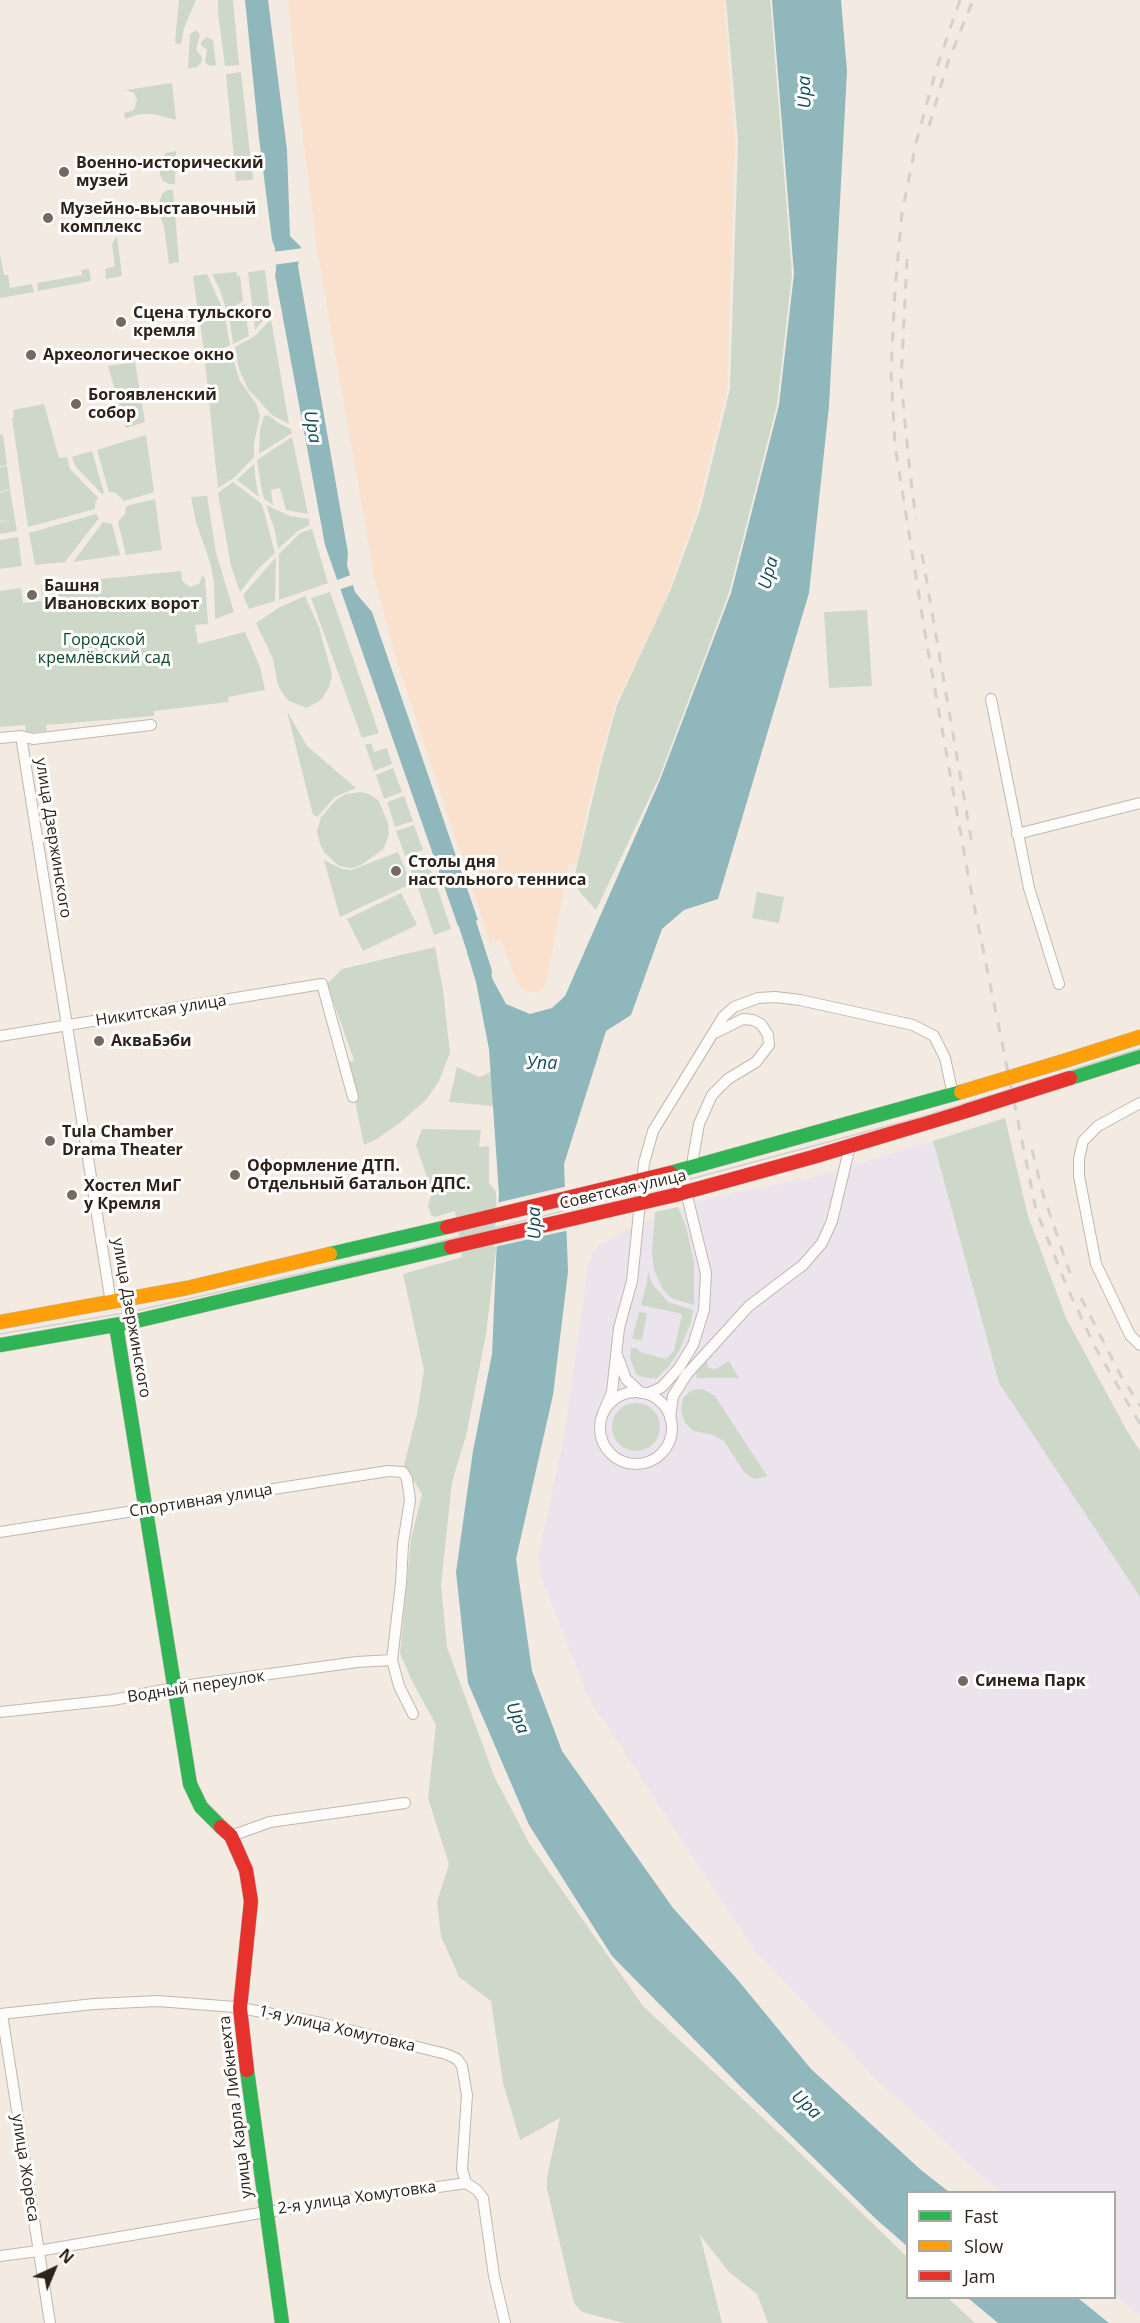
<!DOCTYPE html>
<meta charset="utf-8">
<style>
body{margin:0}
#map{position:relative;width:1140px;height:2323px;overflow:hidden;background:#f3eae2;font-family:"Open Sans",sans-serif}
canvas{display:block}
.legend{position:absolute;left:906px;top:2191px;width:210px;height:108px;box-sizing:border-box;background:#fff;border:2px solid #aba7a3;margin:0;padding:8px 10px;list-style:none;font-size:18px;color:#2e231a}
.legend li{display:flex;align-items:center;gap:12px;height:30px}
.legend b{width:30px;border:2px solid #aba7a3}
.north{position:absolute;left:24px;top:2239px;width:60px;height:60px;-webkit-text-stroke:4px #fff;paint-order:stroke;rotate:44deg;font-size:16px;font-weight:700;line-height:24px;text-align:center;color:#2e231a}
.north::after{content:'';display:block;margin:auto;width:21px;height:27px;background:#2e231a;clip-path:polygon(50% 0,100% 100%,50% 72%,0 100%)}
</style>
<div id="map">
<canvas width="1140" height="2323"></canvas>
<ul class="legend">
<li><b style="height:8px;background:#30b455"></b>Fast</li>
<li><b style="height:8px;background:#ff9f0a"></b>Slow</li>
<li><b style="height:8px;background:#e5322d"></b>Jam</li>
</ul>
<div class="north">N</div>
</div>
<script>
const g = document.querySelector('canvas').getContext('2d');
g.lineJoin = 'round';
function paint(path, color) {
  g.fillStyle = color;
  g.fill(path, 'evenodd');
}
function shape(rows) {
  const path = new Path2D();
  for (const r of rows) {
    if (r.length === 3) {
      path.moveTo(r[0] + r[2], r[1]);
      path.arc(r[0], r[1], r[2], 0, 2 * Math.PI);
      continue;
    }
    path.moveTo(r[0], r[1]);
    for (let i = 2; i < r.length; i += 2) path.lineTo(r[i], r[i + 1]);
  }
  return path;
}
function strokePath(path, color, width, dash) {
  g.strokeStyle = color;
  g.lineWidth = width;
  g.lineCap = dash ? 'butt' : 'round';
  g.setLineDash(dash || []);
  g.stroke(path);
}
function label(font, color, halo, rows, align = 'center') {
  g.font = font + ' "Open Sans",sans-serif';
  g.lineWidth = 6;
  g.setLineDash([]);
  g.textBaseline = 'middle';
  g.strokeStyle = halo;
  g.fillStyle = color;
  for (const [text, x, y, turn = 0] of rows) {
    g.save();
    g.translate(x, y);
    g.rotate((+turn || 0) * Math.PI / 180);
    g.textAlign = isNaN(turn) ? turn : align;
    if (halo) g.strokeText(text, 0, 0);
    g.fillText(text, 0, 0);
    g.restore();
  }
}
paint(shape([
 [933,1141,999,1383,1140,1597,1140,2316,1115,2294,1114,2192,1000,2192,876,2079,755,1951,589,1699,541,1577,538,1557,565,1432,588,1265,592,1254,600,1245,625,1231,708,1198,811,1178]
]), '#ebe4ec');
paint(shape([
 [288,0,724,0,735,142,727,389,697,511,663,606,615,705,588,805,577,863,569,863,546,983,538,993,527,992,517,983,501,939,490,943,396,658,374,576,318,255,297,91]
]), '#f9e1cd');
paint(shape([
 [179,0,196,0,184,28,181,44,177,44,175,41],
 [218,0,233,0,239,65,225,66,218,13],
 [726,0,770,0,771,8,792,274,777,405,729,593,659,778,596,910,578,890,575,874,601,763,617,705,671,589,700,510,730,389,738,141],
 [196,30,200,35,196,50,202,57,202,61,197,67,188,69,190,34],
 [206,37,213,40,216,65,209,66,205,62,207,50,201,45,201,42],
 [241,72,253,180,236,181,226,74],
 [172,83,176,120,154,114,140,114,125,119,124,113,134,110,137,100,134,93,126,90],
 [176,151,175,184,170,184,163,181,160,175,160,163,166,153],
 [167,190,173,190,179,262,169,264,164,227,157,206,163,193],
 [117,236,122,276,106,279,105,269,115,266,112,244],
 [0,254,4,275,8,275,10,288,32,284,34,292,0,298],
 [89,269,91,281,38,291,37,283,82,275,81,270],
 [265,270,270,312,255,330,248,272],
 [236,272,238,277,240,276,243,301,227,312,220,290,212,274],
 [207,274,224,312,213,318,199,319,193,276],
 [244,304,249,336,233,344,229,316],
 [225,317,230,345,205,357,200,323],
 [271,319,289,424,272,415,248,389,239,369,235,347,255,336],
 [230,349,240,381,257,405,260,416,254,443,254,457,235,477,218,488,205,362],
 [135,362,145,422,126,428,108,366],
 [44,404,59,458,67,457,70,469,98,498,95,503,95,509,28,527,12,419,14,416,13,410],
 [268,415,280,424,291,429,292,433,259,454,260,430,264,416],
 [0,435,3,435,7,465,0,466],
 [146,435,154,492,124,501,116,493,109,492,97,450],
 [292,437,308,514,286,510,280,488,271,490,273,505,264,499,261,486,257,460],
 [92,451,104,493,102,494,75,466,72,457],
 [254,464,256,482,259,497,237,480],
 [7,466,10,489,0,492,0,467],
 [233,482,262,504,275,553,258,569,240,592,231,566,218,493],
 [10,490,17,531,0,534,0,522,12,520,0,521,0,493],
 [207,496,216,553,234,612,215,619,214,582,210,562,196,522,191,497],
 [155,499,162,550,126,555,118,522,125,514,126,506],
 [266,505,290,516,309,519,310,525,298,531,278,549,275,531],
 [96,514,99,518,65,562,35,565,29,533],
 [103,522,112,524,120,555,73,562],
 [312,529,328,583,279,600,279,554,300,533],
 [18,537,22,566,0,569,0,540],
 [276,557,275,601,249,609,243,595],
 [181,571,182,581,190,587,199,584,202,576,205,578,208,624,195,625,198,644,245,632,260,667,265,690,228,697,229,702,154,711,154,716,46,725,47,731,26,733,25,725,0,727,0,591,21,588,23,603,42,601,41,585],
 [330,592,379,733,362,738,311,598],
 [305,596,319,627,332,675,329,687,321,700,307,708,289,701,283,694,278,685,273,659,256,623,280,607],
 [867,610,872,686,829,688,824,612],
 [287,711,307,746,356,788,335,797,317,817,313,815],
 [371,743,374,752,387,748,392,764,374,771,365,745],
 [393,768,402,792,384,799,376,775],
 [361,792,369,794,379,801,388,823,389,834,384,848,374,856,361,865,352,868,339,866,324,852,320,844,317,831,321,817,337,799,346,794],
 [404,796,413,821,395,827,387,802],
 [414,825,423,850,405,856,396,831],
 [398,852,411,884,340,917,324,860,342,869,351,870],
 [425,854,433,877,416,883,407,860],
 [435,881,451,929,434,935,418,888],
 [757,892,784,897,779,923,752,918],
 [401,893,417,925,363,951,347,919],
 [435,947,443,990,450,1053,439,1081,426,1100,402,1121,377,1139,364,1145,347,1063,354,1060,327,984,342,969],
 [457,1067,479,1077,493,1071,493,1106,449,1102],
 [1005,1118,1028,1216,1066,1318,1127,1431,1140,1451,1140,1597,999,1383,933,1141],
 [422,1129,481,1130,479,1147,489,1146,489,1183,496,1192,496,1250,486,1334,466,1436,452,1482,441,1585,447,1647,494,1776,529,1843,643,2006,794,2147,907,2257,908,2298,948,2298,975,2323,768,2323,757,2294,729,2272,700,2235,722,2323,624,2323,582,2312,574,2303,547,2189,547,2177,560,2118,520,2140,503,2083,491,2001,459,1977,441,1936,437,1902,449,1864,428,1798,436,1725,411,1679,400,1653,411,1539,422,1494,404,1465,417,1414,424,1370,403,1274,462,1257,455,1211,435,1217,431,1215,428,1205,432,1192,416,1145],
 [678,1207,686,1227,694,1262,694,1305,674,1299,668,1295,662,1288,654,1270,652,1252,655,1212],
 [648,1271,652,1284,668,1302,693,1310,691,1322,679,1351,669,1366,656,1379,642,1377,636,1374,630,1358,631,1348,637,1348,640,1352,666,1359,674,1351,682,1314,641,1305,647,1282],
 [639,1312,647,1313,642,1340,632,1339],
 [707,1360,708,1367,714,1370,729,1361,739,1378,697,1378,696,1373],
 [703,1389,715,1396,767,1476,757,1479,752,1478,744,1472,724,1441,713,1435,694,1431,685,1423,681,1410,683,1398,692,1390],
 [636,1427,24]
]), '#ced8c9');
paint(shape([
 [245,0,268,0,287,150,290,236,301,247,298,266,348,553,347,565,355,592,372,612,478,920,458,926,325,545,275,275,276,271,275,248,272,240,259,138],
 [772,0,841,0,847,71,829,406,809,593,718,899,684,910,662,929,631,1015,606,1031,564,1164,568,1272,553,1395,516,1559,532,1671,562,1751,673,1908,737,1979,811,2069,921,2170,949,2192,908,2192,907,2246,876,2219,741,2087,612,1956,529,1825,468,1683,456,1572,473,1451,492,1354,499,1194,489,1049,476,982,467,952,482,947,493,980,506,1004,530,1014,552,1008,565,996,660,780,731,593,779,405,794,274],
 [968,2298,1078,2298,1109,2323,998,2323]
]), '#90b7bc');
paint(shape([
 [304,248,302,261,273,265,272,252],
 [353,574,356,584,338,590,335,581],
 [568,1186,570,1230,494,1247,496,1203]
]), '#f3eae2');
strokePath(shape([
 [460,901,483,972]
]), '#90b7bc', 18);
const street = shape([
 [991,699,1029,888,1059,984],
 [21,736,111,1303],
 [0,738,21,736,33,739,151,725],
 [1017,834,1140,803],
 [0,1036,322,984,353,1097],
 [1140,1103,1098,1126,1083,1141,1079,1159,1079,1176,1096,1264,1130,1335,1140,1345],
 [693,1167,693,1158,699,1124,712,1095,728,1079,756,1062,769,1045,768,1035,761,1024,753,1020,743,1019,717,1032],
 [617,1355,626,1379,641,1393],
 [636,1428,36],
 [647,1394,662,1387,679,1368,693,1345,704,1310,706,1273,686,1192],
 [604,1411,612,1392,619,1328,632,1281,644,1163,653,1131,723,1017,734,1007,758,998,775,997,800,1000,913,1025,934,1036,945,1058,953,1095],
 [670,1418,673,1396,687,1374,749,1306,803,1265,822,1243,832,1221,850,1146],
 [0,1532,388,1471,403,1472,407,1479,410,1500,403,1544,401,1583,392,1660,399,1686,413,1714],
 [0,1712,113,1700,183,1686,357,1662,392,1660],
 [231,1836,270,1822,405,1803],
 [0,2014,94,2004,158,2001,235,2007,321,2023,446,2054,457,2059,462,2066,467,2095,462,2169,466,2183,477,2190,483,2198,494,2276,505,2323],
 [2,2014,50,2323],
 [0,2256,38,2251,266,2212,466,2183]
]);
const fast = shape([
 [1070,1078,1140,1056],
 [670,1173,961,1092],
 [330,1254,447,1227],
 [116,1325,190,1784,201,1807,221,1827],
 [0,1345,132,1322,451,1247],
 [247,2070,282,2323]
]);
const slow = shape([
 [1064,1061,1140,1037],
 [0,1322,187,1288,330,1254]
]);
const jam = shape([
 [675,1195,813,1157,966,1111],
 [221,1827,231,1836,246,1870,251,1901,240,2008,247,2070]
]);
strokePath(street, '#c0b7af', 12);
strokePath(fast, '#c0b7af', 15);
strokePath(slow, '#c0b7af', 15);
strokePath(jam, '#c0b7af', 15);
strokePath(street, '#fdfcfb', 10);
strokePath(fast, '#30b455', 14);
strokePath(slow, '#ff9f0a', 14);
strokePath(jam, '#e5322d', 14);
strokePath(shape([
 [0,1334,130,1312,410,1249,672,1184,921,1117,1140,1049]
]), '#d3d0cd', 1.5);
strokePath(shape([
 [960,0,936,70,916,143,902,213,895,290,891,372,895,446,926,639,969,880,1036,1210,1067,1287,1095,1347,1140,1424],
 [929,126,948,62,973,0],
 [907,259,901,382,910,473,916,519],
 [922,554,972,844],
 [1032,1150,1043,1194,1070,1273],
 [1081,1298,1120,1374,1140,1406]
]), '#d3d0cd', 3, [10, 10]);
const slowBridge = shape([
 [961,1092,1064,1061]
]);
const jamBridge = shape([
 [966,1111,1070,1078],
 [447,1227,670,1173],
 [451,1247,675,1195]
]);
strokePath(slowBridge, '#c0b7af', 15, []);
strokePath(jamBridge, '#c0b7af', 15, []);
strokePath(slowBridge, '#ff9f0a', 14);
strokePath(jamBridge, '#e5322d', 14);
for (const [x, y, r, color] of [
 [64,172,6,"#736960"],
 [48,218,6,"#736960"],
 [121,322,6,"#736960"],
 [31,355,6,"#736960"],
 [76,404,6,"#736960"],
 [32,595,6,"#736960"],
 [396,871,6,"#736960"],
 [99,1041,6,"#736960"],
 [50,1141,6,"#736960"],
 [235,1175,6,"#736960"],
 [72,1195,6,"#736960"],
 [963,1681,6,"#736960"]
]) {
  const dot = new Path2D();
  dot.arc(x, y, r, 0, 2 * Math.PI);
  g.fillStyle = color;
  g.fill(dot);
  strokePath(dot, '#fff', 2);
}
label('bold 16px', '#2e231a', '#fff', [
 ["Военно-исторический",76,163],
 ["музей",76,181],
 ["Музейно-выставочный",60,209],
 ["комплекс",60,227],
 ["Сцена тульского",133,313],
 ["кремля",133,331],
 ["Археологическое окно",43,355],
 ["Богоявленский",88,395],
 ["собор",88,413],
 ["Башня",44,586],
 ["Ивановских ворот",44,604],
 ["Cтолы дня",408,862],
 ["настольного тенниса",408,880],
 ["АкваБэби",111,1041],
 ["Tula Chamber",62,1132],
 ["Drama Theater",62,1150],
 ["Оформление ДТП.",247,1166],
 ["Отдельный батальон ДПС.",247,1184],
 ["Хостел МиГ",84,1186],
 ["у Кремля",84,1204],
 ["Синема Парк",975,1681]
], 'left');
label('16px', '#074a21', '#fff', [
 ["Городской",104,640],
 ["кремлёвский сад",104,658]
]);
label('16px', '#2e231a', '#fff', [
 ["улица Дзержинского",53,838,81],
 ["Никитская улица",161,1011,-9],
 ["Советская улица",623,1190,-13],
 ["улица Дзержинского",131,1318,80],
 ["Спортивная улица",201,1501,-9],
 ["Водный переулок",196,1687,-9],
 ["1-я улица Хомутовка",337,2029,13],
 ["улица Карла Либкнехта",236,2107,-97],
 ["улица Жореса",25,2168,81],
 ["2-я улица Хомутовка",357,2198,-8]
]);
label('italic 18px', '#164b54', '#fff', [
 ["Upa",805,92,-91],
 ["Upa",312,427,80],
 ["Upa",769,573,-75],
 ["Упа",542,1064],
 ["Upa",535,1223,-91],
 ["Upa",517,1718,67],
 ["Upa",806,2105,43]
]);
</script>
